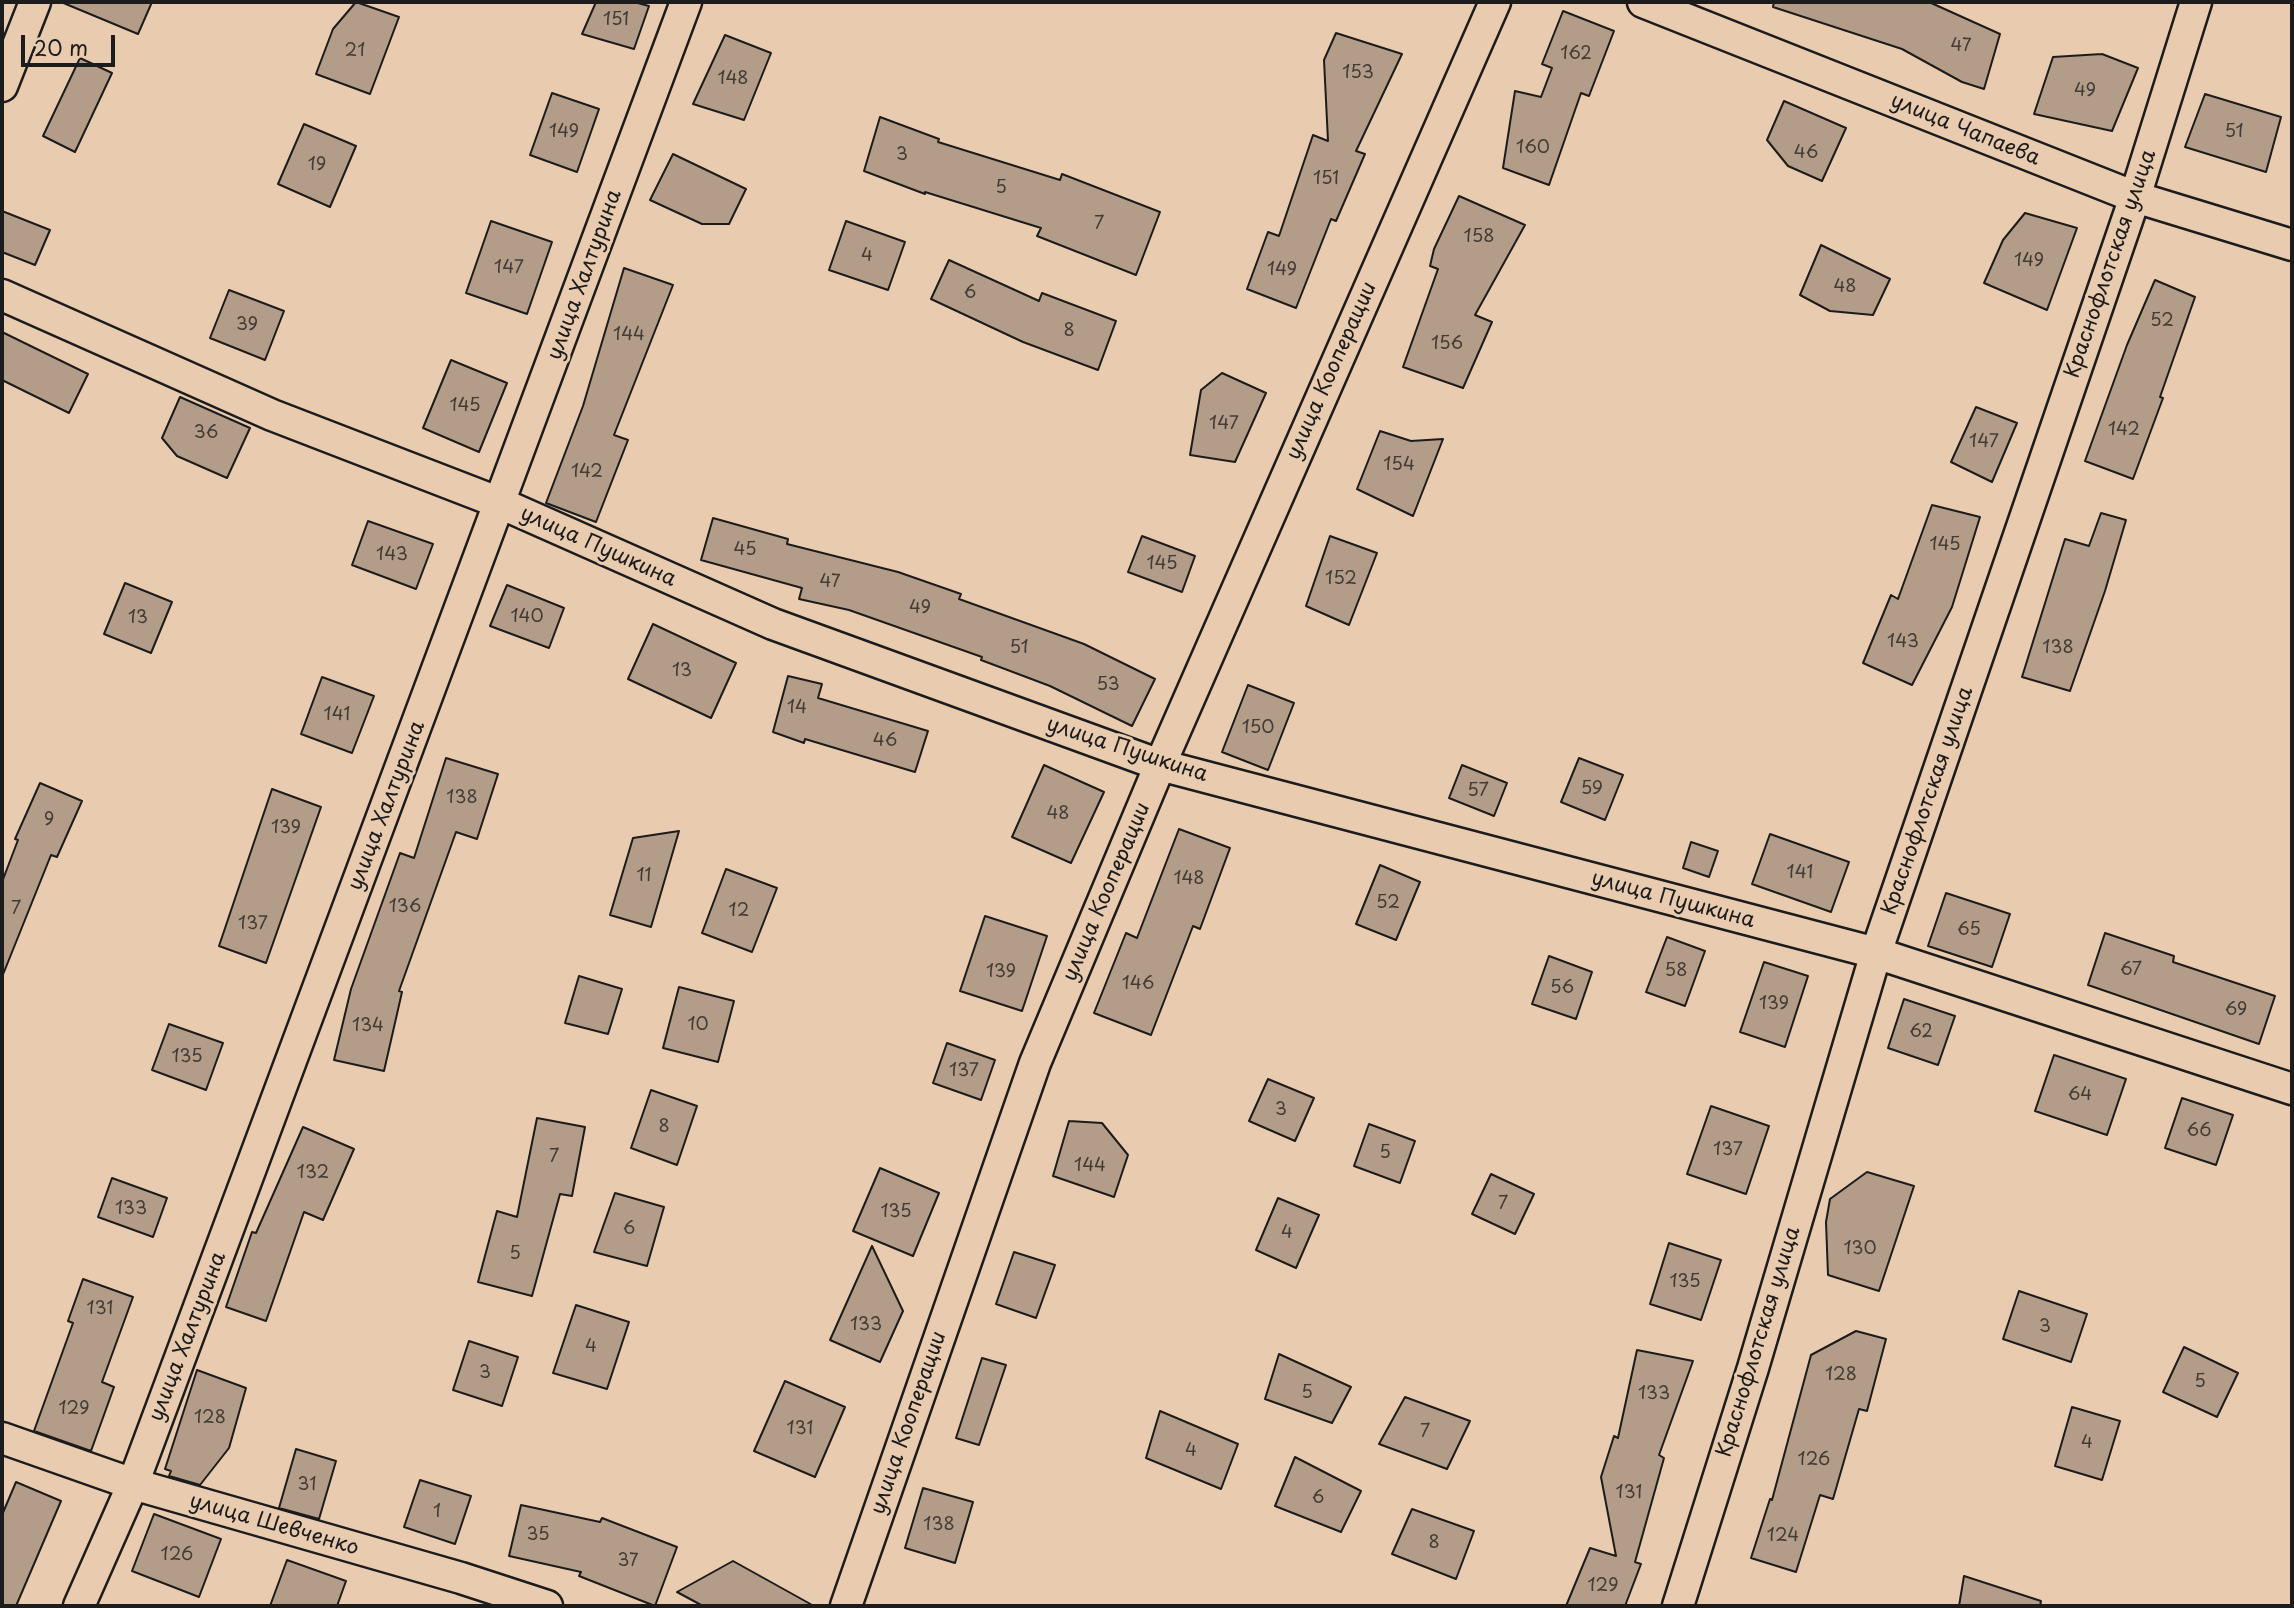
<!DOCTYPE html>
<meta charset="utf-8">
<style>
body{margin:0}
#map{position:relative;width:2294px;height:1608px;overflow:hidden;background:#e9cbaf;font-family:"Playpen Sans",sans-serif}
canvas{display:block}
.frame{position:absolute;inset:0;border:4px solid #1c1c1c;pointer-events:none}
.scale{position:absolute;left:21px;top:35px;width:94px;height:32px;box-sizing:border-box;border:4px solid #1c1c1c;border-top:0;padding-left:9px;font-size:21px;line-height:24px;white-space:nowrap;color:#1c1c1c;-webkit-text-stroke:5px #e9cbaf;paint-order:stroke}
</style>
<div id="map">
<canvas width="2294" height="1608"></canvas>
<div class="frame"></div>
<div class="scale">20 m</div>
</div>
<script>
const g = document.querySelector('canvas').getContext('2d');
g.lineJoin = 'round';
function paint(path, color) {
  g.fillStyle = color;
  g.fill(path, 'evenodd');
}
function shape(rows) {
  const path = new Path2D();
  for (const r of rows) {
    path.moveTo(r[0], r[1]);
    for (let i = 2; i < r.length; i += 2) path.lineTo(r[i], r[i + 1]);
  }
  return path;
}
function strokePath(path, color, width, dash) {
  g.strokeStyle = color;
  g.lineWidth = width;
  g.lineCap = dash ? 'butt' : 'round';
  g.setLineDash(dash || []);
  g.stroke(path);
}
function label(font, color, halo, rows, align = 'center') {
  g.font = font + ' "Playpen Sans",sans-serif';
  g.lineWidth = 6;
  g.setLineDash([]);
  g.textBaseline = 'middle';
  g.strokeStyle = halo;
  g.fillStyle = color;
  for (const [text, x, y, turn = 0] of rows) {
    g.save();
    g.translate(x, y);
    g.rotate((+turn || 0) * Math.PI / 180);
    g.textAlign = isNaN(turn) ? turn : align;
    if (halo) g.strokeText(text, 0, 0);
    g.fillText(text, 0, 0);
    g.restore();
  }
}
const building = shape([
 [61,2,152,2,138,34,61,2],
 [356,2,399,17,370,94,316,74,333,29,356,2],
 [596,2,634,2,649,6,634,49,582,34,596,2],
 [1774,2,1929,2,2000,34,1984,89,1962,82,1902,49,1773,7,1774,2],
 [1563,11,1614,31,1589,96,1581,93,1549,185,1503,168,1515,91,1541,97,1552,68,1542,64,1563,11],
 [1336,33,1402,54,1356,151,1365,154,1336,221,1331,219,1296,308,1247,289,1268,232,1279,236,1313,135,1328,141,1324,60,1336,33],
 [725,35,771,53,744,120,693,104,725,35],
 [2102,54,2138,68,2112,131,2034,114,2053,57,2102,54],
 [80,58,112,73,75,152,43,136,80,58],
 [552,93,599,109,577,172,530,155,552,93],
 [2205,94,2281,117,2266,172,2185,147,2205,94],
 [1784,101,1846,128,1822,181,1788,166,1767,140,1784,101],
 [880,117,939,139,938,142,1060,180,1062,174,1160,212,1136,275,1037,236,1041,228,925,192,925,194,864,171,880,117],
 [304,124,356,146,330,207,278,184,304,124],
 [673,154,746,189,729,224,702,224,650,200,673,154],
 [1459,196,1525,225,1475,315,1492,322,1463,388,1403,367,1438,269,1430,266,1434,249,1459,196],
 [2,211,50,230,35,265,2,252,2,211],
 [2025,213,2077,228,2047,310,1984,283,2003,240,2025,213],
 [491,221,552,242,527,314,466,293,491,221],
 [846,221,905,242,888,290,829,270,846,221],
 [1821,245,1890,279,1873,315,1830,311,1800,295,1821,245],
 [949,260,1039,301,1042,293,1116,321,1098,370,1023,342,931,299,949,260],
 [624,268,673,285,614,435,628,440,596,522,546,503,583,406,624,268],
 [2155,280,2195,297,2160,397,2163,398,2133,479,2085,461,2127,345,2155,280],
 [229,290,284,311,265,360,210,338,229,290],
 [2,332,88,374,69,413,2,380,2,332],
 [451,360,507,383,479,452,423,428,451,360],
 [1222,373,1266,393,1235,462,1190,455,1201,390,1222,373],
 [180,397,250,428,227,478,177,456,162,438,180,397],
 [1976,407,2017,423,1992,482,1951,462,1976,407],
 [1380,431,1411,441,1443,439,1413,516,1357,489,1380,431],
 [1932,505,1980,517,1952,607,1912,685,1863,663,1891,595,1898,599,1932,505],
 [2101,513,2126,520,2105,591,2070,691,2022,677,2065,539,2089,546,2101,513],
 [713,518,788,539,787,544,898,572,961,594,959,599,1084,644,1155,679,1132,726,1050,686,981,660,982,657,849,610,799,599,802,588,701,560,713,518],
 [368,521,433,544,416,589,352,565,368,521],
 [1142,536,1195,556,1182,592,1128,572,1142,536],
 [1330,536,1377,553,1349,625,1306,606,1330,536],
 [125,583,172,602,151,653,104,634,125,583],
 [507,585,564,608,549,648,490,626,507,585],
 [653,624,736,663,711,718,628,679,653,624],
 [788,676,822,684,818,698,928,731,915,772,805,739,804,743,773,732,788,676],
 [322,677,374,696,352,753,301,734,322,677],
 [1248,685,1294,703,1268,770,1222,752,1248,685],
 [446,758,498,774,477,839,456,832,399,991,402,992,384,1071,334,1060,351,989,400,853,414,858,446,758],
 [1579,758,1623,775,1605,820,1561,802,1579,758],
 [1044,765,1104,792,1071,863,1012,837,1044,765],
 [1462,765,1507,783,1494,816,1449,798,1462,765],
 [40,783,82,801,57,857,51,855,2,977,2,882,18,840,15,839,40,783],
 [272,789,321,807,266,963,219,946,272,789],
 [1179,829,1230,848,1200,929,1193,926,1151,1035,1094,1013,1126,933,1137,938,1179,829],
 [679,831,651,927,610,915,633,838,679,831],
 [1770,834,1849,862,1831,912,1752,884,1770,834],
 [1691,842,1718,851,1709,877,1683,868,1691,842],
 [1380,865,1420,882,1396,940,1356,924,1380,865],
 [726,869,777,888,752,952,702,933,726,869],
 [1946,893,2010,914,1992,967,1928,946,1946,893],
 [985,916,1047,936,1022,1011,960,991,985,916],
 [2105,933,2174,956,2173,962,2275,996,2259,1044,2088,985,2105,933],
 [1667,937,1705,951,1685,1006,1646,992,1667,937],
 [1549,956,1592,972,1576,1019,1532,1004,1549,956],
 [1764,962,1808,976,1785,1047,1740,1032,1764,962],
 [579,976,622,989,608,1034,565,1023,579,976],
 [679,987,734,1001,718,1062,663,1048,679,987],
 [1904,999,1955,1016,1938,1065,1888,1048,1904,999],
 [169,1024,223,1043,206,1090,152,1070,169,1024],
 [947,1043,995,1060,981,1100,933,1083,947,1043],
 [2054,1055,2126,1079,2107,1135,2035,1111,2054,1055],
 [1268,1079,1314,1098,1295,1141,1249,1121,1268,1079],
 [651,1090,697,1106,677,1165,631,1148,651,1090],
 [2182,1098,2233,1115,2216,1165,2165,1148,2182,1098],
 [1711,1106,1769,1126,1746,1194,1687,1174,1711,1106],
 [537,1118,585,1127,572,1196,560,1194,532,1296,478,1282,497,1211,517,1217,537,1118],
 [1069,1121,1102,1123,1128,1155,1114,1197,1053,1176,1069,1121],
 [1369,1124,1415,1141,1400,1183,1354,1166,1369,1124],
 [303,1127,354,1149,323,1220,304,1212,266,1321,226,1307,252,1232,256,1233,303,1127],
 [880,1168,939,1193,913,1256,853,1231,880,1168],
 [1867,1172,1914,1186,1879,1291,1828,1275,1826,1222,1830,1199,1867,1172],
 [1491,1174,1534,1194,1515,1234,1472,1214,1491,1174],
 [112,1178,167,1198,153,1237,98,1217,112,1178],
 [615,1193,664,1207,647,1266,594,1252,615,1193],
 [1278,1198,1319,1215,1296,1268,1256,1250,1278,1198],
 [1669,1243,1721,1260,1701,1320,1650,1304,1669,1243],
 [872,1246,903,1311,880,1362,830,1340,872,1246],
 [1014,1252,1055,1265,1036,1318,996,1304,1014,1252],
 [83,1279,133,1297,102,1382,114,1387,91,1451,34,1431,73,1323,68,1321,83,1279],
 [2019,1291,2087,1314,2071,1362,2003,1339,2019,1291],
 [576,1305,629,1322,607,1389,553,1373,576,1305],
 [1856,1331,1886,1339,1867,1411,1859,1409,1833,1499,1820,1495,1796,1572,1751,1558,1770,1499,1772,1500,1811,1355,1856,1331],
 [469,1341,518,1357,502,1406,453,1390,469,1341],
 [2184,1347,2238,1373,2217,1417,2163,1392,2184,1347],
 [1637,1350,1693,1361,1659,1455,1664,1458,1635,1562,1641,1564,1625,1606,1566,1606,1590,1548,1616,1556,1601,1477,1614,1436,1618,1438,1637,1350],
 [1279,1354,1351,1387,1332,1423,1265,1399,1279,1354],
 [982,1358,1006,1365,979,1445,956,1438,982,1358],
 [197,1370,246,1388,229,1448,200,1485,169,1476,171,1471,165,1469,197,1370],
 [785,1381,845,1407,815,1477,754,1451,785,1381],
 [1405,1397,1470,1421,1447,1469,1379,1444,1405,1397],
 [2072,1407,2120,1421,2102,1480,2055,1466,2072,1407],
 [1160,1411,1238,1444,1221,1489,1146,1458,1160,1411],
 [296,1449,336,1461,319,1519,279,1508,296,1449],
 [1295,1457,1361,1491,1341,1532,1275,1506,1295,1457],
 [420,1480,471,1496,455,1544,404,1527,420,1480],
 [16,1482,61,1501,16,1606,2,1606,2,1515,16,1482],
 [923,1488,973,1502,955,1563,905,1548,923,1488],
 [521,1505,600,1522,602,1518,677,1547,655,1606,579,1576,581,1572,509,1556,521,1505],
 [1412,1509,1474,1531,1456,1579,1392,1554,1412,1509],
 [154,1514,221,1539,199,1597,132,1571,154,1514],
 [287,1560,346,1581,337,1606,270,1606,287,1560],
 [733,1561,814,1606,703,1606,677,1592,733,1561],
 [1964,1576,2041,1601,2040,1606,1959,1606,1964,1576]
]);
paint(building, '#b39d89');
strokePath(building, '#1c1c1c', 2);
const street = shape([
 [1643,2,2135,197,2292,245],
 [2,86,35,2],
 [2,295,272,415,500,503,773,624,1160,765,1876,953,2292,1089],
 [2,1438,133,1484,461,1578,547,1606],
 [79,1606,133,1484,686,2],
 [846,1606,1035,1063,1160,765,1495,2],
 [1678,1606,1753,1368,1876,953,2135,197,2196,2]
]);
strokePath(street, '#1c1c1c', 35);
strokePath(street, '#e9cbaf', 30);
label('18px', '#423c37', null, [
 ["151",616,20],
 ["47",1961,46],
 ["21",355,51],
 ["162",1576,54],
 ["153",1358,73],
 ["148",733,79],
 ["49",2085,91],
 ["149",564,132],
 ["51",2234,132],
 ["160",1533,148],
 ["46",1806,153],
 ["3",902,155],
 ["19",317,165],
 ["151",1326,179],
 ["5",1001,188],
 ["7",1099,224],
 ["158",1479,237],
 ["4",867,256],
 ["149",2029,261],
 ["147",509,268],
 ["149",1282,270],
 ["48",1845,287],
 ["6",970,293],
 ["52",2162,321],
 ["39",247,325],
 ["8",1069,331],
 ["144",629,335],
 ["156",1447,344],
 ["145",465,406],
 ["147",1224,424],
 ["142",2124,430],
 ["36",206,433],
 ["147",1984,442],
 ["154",1399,465],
 ["142",587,472],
 ["145",1945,545],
 ["45",745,550],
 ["143",392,555],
 ["145",1162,564],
 ["152",1341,579],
 ["47",830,582],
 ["49",920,608],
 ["140",527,617],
 ["13",138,618],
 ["143",1903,642],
 ["51",1019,648],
 ["138",2058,648],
 ["13",682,671],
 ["53",1108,685],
 ["14",797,708],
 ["141",337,715],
 ["150",1258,728],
 ["46",885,741],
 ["59",1592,789],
 ["57",1478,791],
 ["138",462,798],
 ["48",1058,814],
 ["9",49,820],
 ["139",286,828],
 ["141",1800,873],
 ["11",644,876],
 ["148",1189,879],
 ["52",1388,903],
 ["136",405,907],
 ["7",16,909],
 ["12",739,911],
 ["137",253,924],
 ["65",1969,930],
 ["67",2131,970],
 ["58",1676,971],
 ["139",1001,972],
 ["146",1138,984],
 ["56",1562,988],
 ["139",1774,1004],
 ["69",2236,1010],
 ["10",698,1025],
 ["134",368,1026],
 ["62",1921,1032],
 ["135",187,1057],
 ["137",964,1071],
 ["64",2080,1095],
 ["3",1281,1110],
 ["8",664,1127],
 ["66",2199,1131],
 ["137",1728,1150],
 ["5",1385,1153],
 ["7",554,1157],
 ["144",1090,1166],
 ["132",313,1173],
 ["7",1503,1204],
 ["133",131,1209],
 ["135",896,1212],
 ["6",629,1229],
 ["4",1287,1233],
 ["130",1860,1249],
 ["5",515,1254],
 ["135",1685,1282],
 ["131",100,1309],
 ["133",866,1325],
 ["3",2045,1327],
 ["4",591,1347],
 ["3",485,1373],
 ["128",1841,1375],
 ["5",2200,1382],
 ["5",1307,1393],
 ["133",1654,1394],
 ["129",74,1409],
 ["128",210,1418],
 ["131",800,1429],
 ["7",1425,1432],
 ["4",2087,1443],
 ["4",1191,1451],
 ["126",1814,1460],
 ["31",307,1485],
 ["131",1629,1493],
 ["6",1318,1498],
 ["1",437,1512],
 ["138",939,1525],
 ["35",538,1535],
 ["124",1783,1536],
 ["8",1434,1543],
 ["126",177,1555],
 ["37",628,1561],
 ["129",1603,1586]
]);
label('21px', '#1c1c1c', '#e9cbaf', [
 ["улица Чапаева",1965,130,22],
 ["Краснофлотская улица",2111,264,-71],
 ["улица Халтурина",585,275,-70],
 ["улица Кооперации",1332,371,-66],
 ["улица Пушкина",598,547,24],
 ["улица Пушкина",1127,750,18],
 ["Краснофлотская улица",1928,801,-71],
 ["улица Халтурина",387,806,-69],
 ["улица Кооперации",1107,892,-67],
 ["улица Пушкина",1673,900,15],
 ["улица Халтурина",188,1337,-69],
 ["Краснофлотская улица",1759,1342,-73],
 ["улица Кооперации",909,1423,-71],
 ["улица Шевченко",274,1525,16]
]);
</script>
